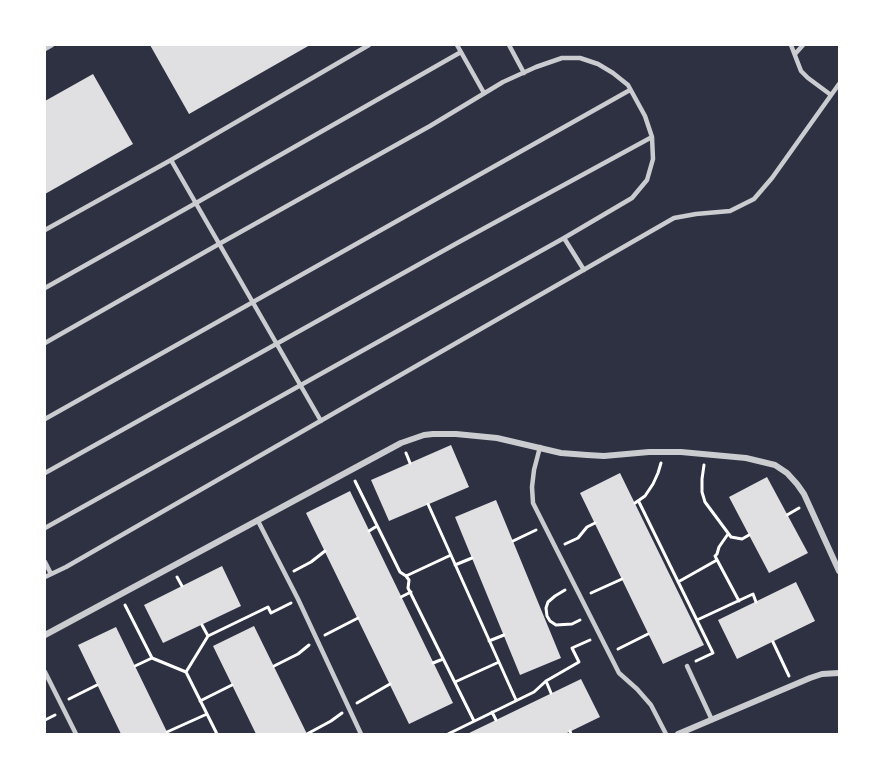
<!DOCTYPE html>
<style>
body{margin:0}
#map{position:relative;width:884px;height:779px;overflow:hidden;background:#2d3142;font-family:Raleway,sans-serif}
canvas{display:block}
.frame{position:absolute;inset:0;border:46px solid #fff;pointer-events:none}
</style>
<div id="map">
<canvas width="884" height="779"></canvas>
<div class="frame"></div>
</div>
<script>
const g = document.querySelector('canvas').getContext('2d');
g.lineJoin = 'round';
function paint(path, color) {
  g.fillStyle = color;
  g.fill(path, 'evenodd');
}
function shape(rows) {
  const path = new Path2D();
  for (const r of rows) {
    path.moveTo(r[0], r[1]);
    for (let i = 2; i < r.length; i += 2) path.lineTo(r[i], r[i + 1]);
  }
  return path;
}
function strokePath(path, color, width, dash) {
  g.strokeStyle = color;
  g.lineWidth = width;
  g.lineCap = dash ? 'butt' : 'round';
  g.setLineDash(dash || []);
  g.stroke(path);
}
paint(shape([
 [150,45,310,45,189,114],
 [93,74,133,144,45,194,45,101],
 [451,445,469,487,389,521,371,480],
 [620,473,704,645,663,664,580,493],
 [767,477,808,553,769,573,729,497],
 [350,491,453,703,409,724,306,513],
 [496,500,561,658,520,675,455,517],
 [222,566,241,606,163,643,144,605],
 [796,582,815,621,737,659,718,620],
 [254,626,307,734,256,734,213,646],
 [116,627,168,734,121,734,78,645],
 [581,679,600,717,565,734,467,734]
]), '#e0e0e3');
strokePath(shape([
 [406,453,410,463],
 [704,465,702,479,702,492,705,502,731,537,742,539,749,535],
 [355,481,400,572,406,576,409,580,408,588,474,721],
 [639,502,713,653,696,661],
 [635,503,645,496,653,484,658,473,661,463],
 [428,504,516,700],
 [787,515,799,508],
 [369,531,377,526],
 [728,534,719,547,717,554,715,556,739,601],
 [513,541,536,530],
 [565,544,578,538,587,527,595,523],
 [455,565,472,558],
 [294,571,311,562,325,551],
 [406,576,451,555],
 [177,577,182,586],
 [678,582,717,560],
 [565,590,555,596,548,602,546,608,547,616,550,621,556,625,572,624,580,620],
 [591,593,622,579],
 [401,597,411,592],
 [125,605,152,658,186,672,208,636,268,607,271,613,291,603],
 [697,620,753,594,756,602],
 [202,625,208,636],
 [325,635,358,618],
 [489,641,504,635],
 [773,642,789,676],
 [618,649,648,634],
 [433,663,443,659],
 [135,666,152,658],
 [274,666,298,654,309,645],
 [186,672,217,734],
 [546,681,551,693],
 [455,682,499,662],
 [69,699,97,685],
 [200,701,232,685],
 [357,703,390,684],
 [492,712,496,720],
 [45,720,55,715],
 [570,731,571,734],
 [167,732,207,714],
 [307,734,331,721,342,713],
 [448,734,534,692,546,681,579,662,572,648,590,640]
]), '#fff', 3);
strokePath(shape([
 [457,45,484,93],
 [509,45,524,73],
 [791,45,801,71,808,78,831,95],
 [45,49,52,45],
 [795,54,803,45],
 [171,160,321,421],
 [45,230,171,160,369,45],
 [45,288,196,203,461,52],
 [45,343,219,244,430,126,503,82,536,67,562,58,580,58,598,64,613,73,628,85,645,116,652,137,653,159,647,180,632,198,564,238],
 [45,419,630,90],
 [540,447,534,470,532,487,533,503,619,673,637,689,651,705,666,734],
 [45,473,459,242,652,137],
 [258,521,298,599,361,734],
 [45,528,564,238,584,270],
 [45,562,51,574],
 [45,577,66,567,674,218,696,214,730,211,754,199,772,178,839,84],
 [687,666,712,720],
 [45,672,76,734]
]), '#caccd0', 4.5);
strokePath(shape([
 [45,635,401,443,424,435,433,434,456,434,497,438,561,453,587,455,604,456,649,452,681,452,746,458,775,465,787,473,797,484,804,494,839,571],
 [678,734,810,678,822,674,839,673]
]), '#caccd0', 6);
</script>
